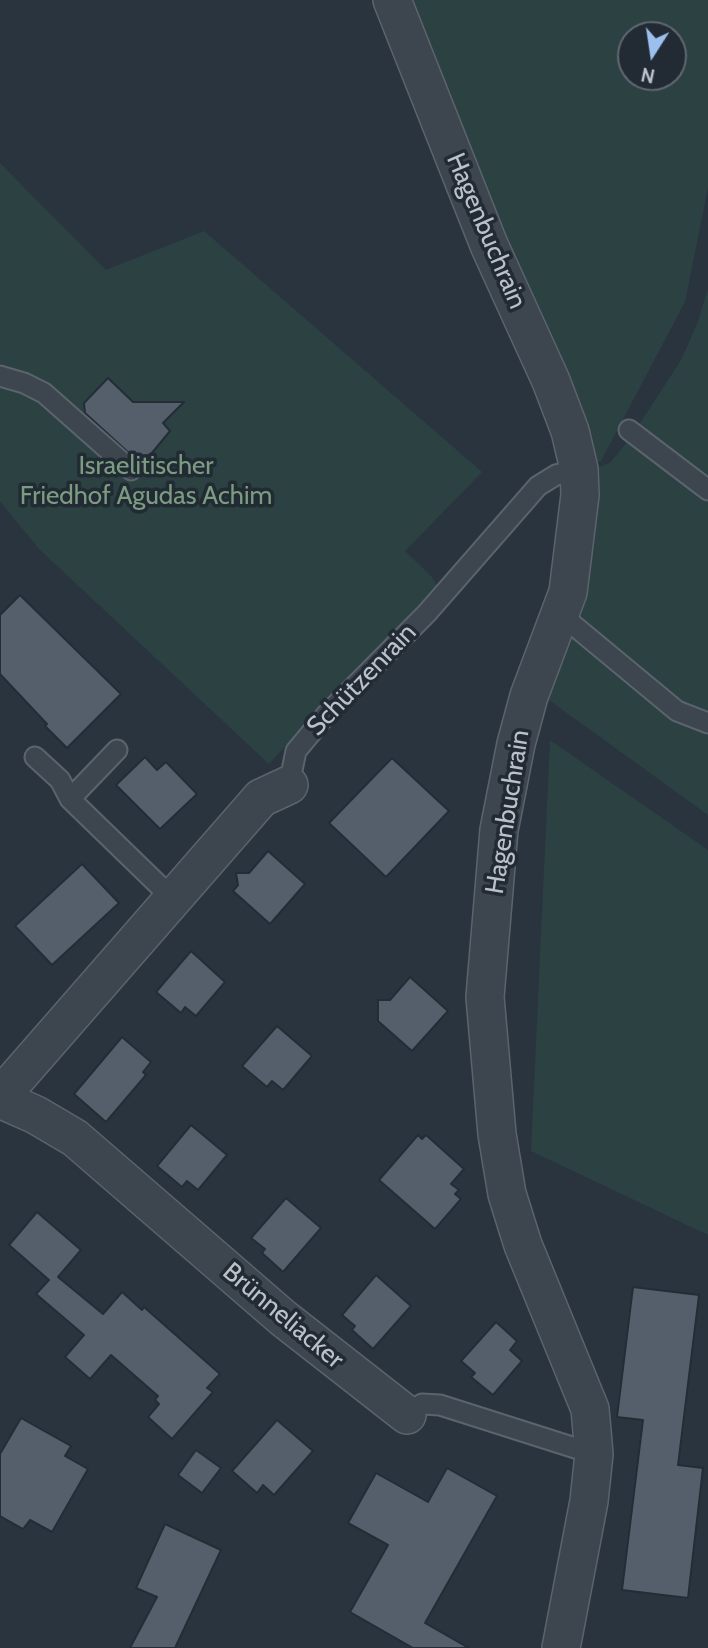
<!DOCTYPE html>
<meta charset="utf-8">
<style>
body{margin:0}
#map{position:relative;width:708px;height:1648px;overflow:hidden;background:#2a343f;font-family:Cabin,sans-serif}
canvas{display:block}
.north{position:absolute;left:617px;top:21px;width:70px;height:70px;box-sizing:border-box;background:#222b34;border:2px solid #5f6770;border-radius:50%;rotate:192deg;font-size:19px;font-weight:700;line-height:28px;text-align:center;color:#bac1c9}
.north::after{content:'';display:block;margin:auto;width:24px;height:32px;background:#9cbfed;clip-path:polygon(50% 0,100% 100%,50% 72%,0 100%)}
</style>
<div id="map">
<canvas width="708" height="1648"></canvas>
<div class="north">N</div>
</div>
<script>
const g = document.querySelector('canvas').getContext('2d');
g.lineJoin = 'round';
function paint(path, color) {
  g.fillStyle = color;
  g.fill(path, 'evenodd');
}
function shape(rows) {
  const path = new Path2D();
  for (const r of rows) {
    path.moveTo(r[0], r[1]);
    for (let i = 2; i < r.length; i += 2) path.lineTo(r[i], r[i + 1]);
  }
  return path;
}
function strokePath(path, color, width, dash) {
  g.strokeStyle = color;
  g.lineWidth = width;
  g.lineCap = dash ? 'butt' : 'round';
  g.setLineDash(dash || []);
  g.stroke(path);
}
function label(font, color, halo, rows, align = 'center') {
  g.font = font + ' Cabin,sans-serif';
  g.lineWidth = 7;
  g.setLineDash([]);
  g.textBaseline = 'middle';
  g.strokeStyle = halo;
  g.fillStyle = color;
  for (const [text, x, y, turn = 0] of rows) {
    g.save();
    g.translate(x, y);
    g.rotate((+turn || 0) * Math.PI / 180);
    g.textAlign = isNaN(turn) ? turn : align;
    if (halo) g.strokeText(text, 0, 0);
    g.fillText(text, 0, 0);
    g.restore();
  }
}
paint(shape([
 [405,0,708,0,708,188,685,302,601,461,590,461],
 [631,35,673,35,673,77,631,77],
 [0,163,106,270,204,231,482,472,405,551,431,576,441,591,317,712,269,764,39,549,0,501],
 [708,289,708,815,542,695,596,468,610,463,631,437,681,360,697,324],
 [550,740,708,850,708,1235,531,1151]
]), '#2c4141');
const building = shape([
 [108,378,133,402,184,402,163,423,170,431,142,465,85,413,84,403,108,378],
 [20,595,121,694,67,748,45,726,47,724,0,674,0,615,20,595],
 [145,757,157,770,166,762,197,794,160,829,116,785,145,757],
 [392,758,449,811,386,877,329,823,392,758],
 [268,851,305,884,270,924,233,891,238,885,236,873,249,873,268,851],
 [82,864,119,903,52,965,15,926,82,864],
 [191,951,225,982,196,1016,185,1007,181,1013,156,992,191,951],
 [410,977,448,1011,412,1051,378,1021,378,1000,390,1000,410,977],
 [277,1026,312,1056,283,1090,272,1081,267,1087,242,1066,277,1026],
 [122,1037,151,1062,143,1072,146,1075,106,1122,74,1094,122,1037],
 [191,1125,227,1155,198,1190,187,1181,182,1187,157,1166,191,1125],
 [418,1135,422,1139,426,1135,464,1169,451,1184,459,1190,455,1194,461,1199,435,1229,379,1180,418,1135],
 [286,1198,321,1228,283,1272,262,1253,265,1249,251,1238,286,1198],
 [37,1212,81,1250,58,1277,103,1314,122,1292,142,1310,144,1307,220,1374,207,1388,213,1392,172,1439,148,1417,159,1404,155,1400,158,1396,111,1355,90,1379,65,1357,84,1335,36,1294,49,1280,9,1245,37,1212],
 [376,1275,411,1306,373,1349,352,1330,355,1326,342,1315,376,1275],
 [633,1287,699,1295,678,1465,703,1468,688,1598,622,1590,643,1420,617,1417,633,1287],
 [496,1322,517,1341,510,1350,522,1361,493,1395,471,1377,475,1373,461,1361,496,1322],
 [21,1418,71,1446,65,1456,88,1469,52,1532,30,1520,23,1529,0,1516,0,1454,21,1418],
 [277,1420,313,1451,274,1495,263,1485,257,1493,232,1471,277,1420],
 [196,1450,221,1468,202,1493,178,1475,196,1450],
 [447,1468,497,1496,425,1623,469,1648,413,1648,350,1612,388,1545,348,1523,376,1473,428,1502,447,1468],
 [165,1524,221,1550,175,1648,130,1648,157,1597,136,1588,165,1524]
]);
paint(building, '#555f6c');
strokePath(building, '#242d36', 2);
const service = shape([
 [0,376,24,383,44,393,131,470],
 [629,430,708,490],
 [560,614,677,711,708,723],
 [35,757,60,780,70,799,172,898],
 [289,785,296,751,326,715,427,613,538,486,556,475,579,469],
 [70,799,117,750],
 [407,1415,422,1404,440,1405,594,1454]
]);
const minor = shape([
 [392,0,489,245,551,381,570,431,579,469,580,495,568,592,529,696,516,744,499,830,485,997,497,1134,507,1194,523,1245,590,1409,594,1454,589,1501,561,1648],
 [0,1097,261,798,289,785],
 [0,1099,36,1115,75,1138,283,1318,407,1415]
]);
strokePath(service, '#5b646c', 23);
strokePath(minor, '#5b646c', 40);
strokePath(service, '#3d464f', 19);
strokePath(minor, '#3d464f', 37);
label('26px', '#bac1c9', '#222b34', [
 ["Hagenbuchrain",486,231,67],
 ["Schützenrain",362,680,-46],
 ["Hagenbuchrain",508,812,-81],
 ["Brünneliacker",283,1316,40]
]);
label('26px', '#7b9c81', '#222b34', [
 ["Israelitischer",146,466],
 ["Friedhof Agudas Achim",146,496]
]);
</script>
